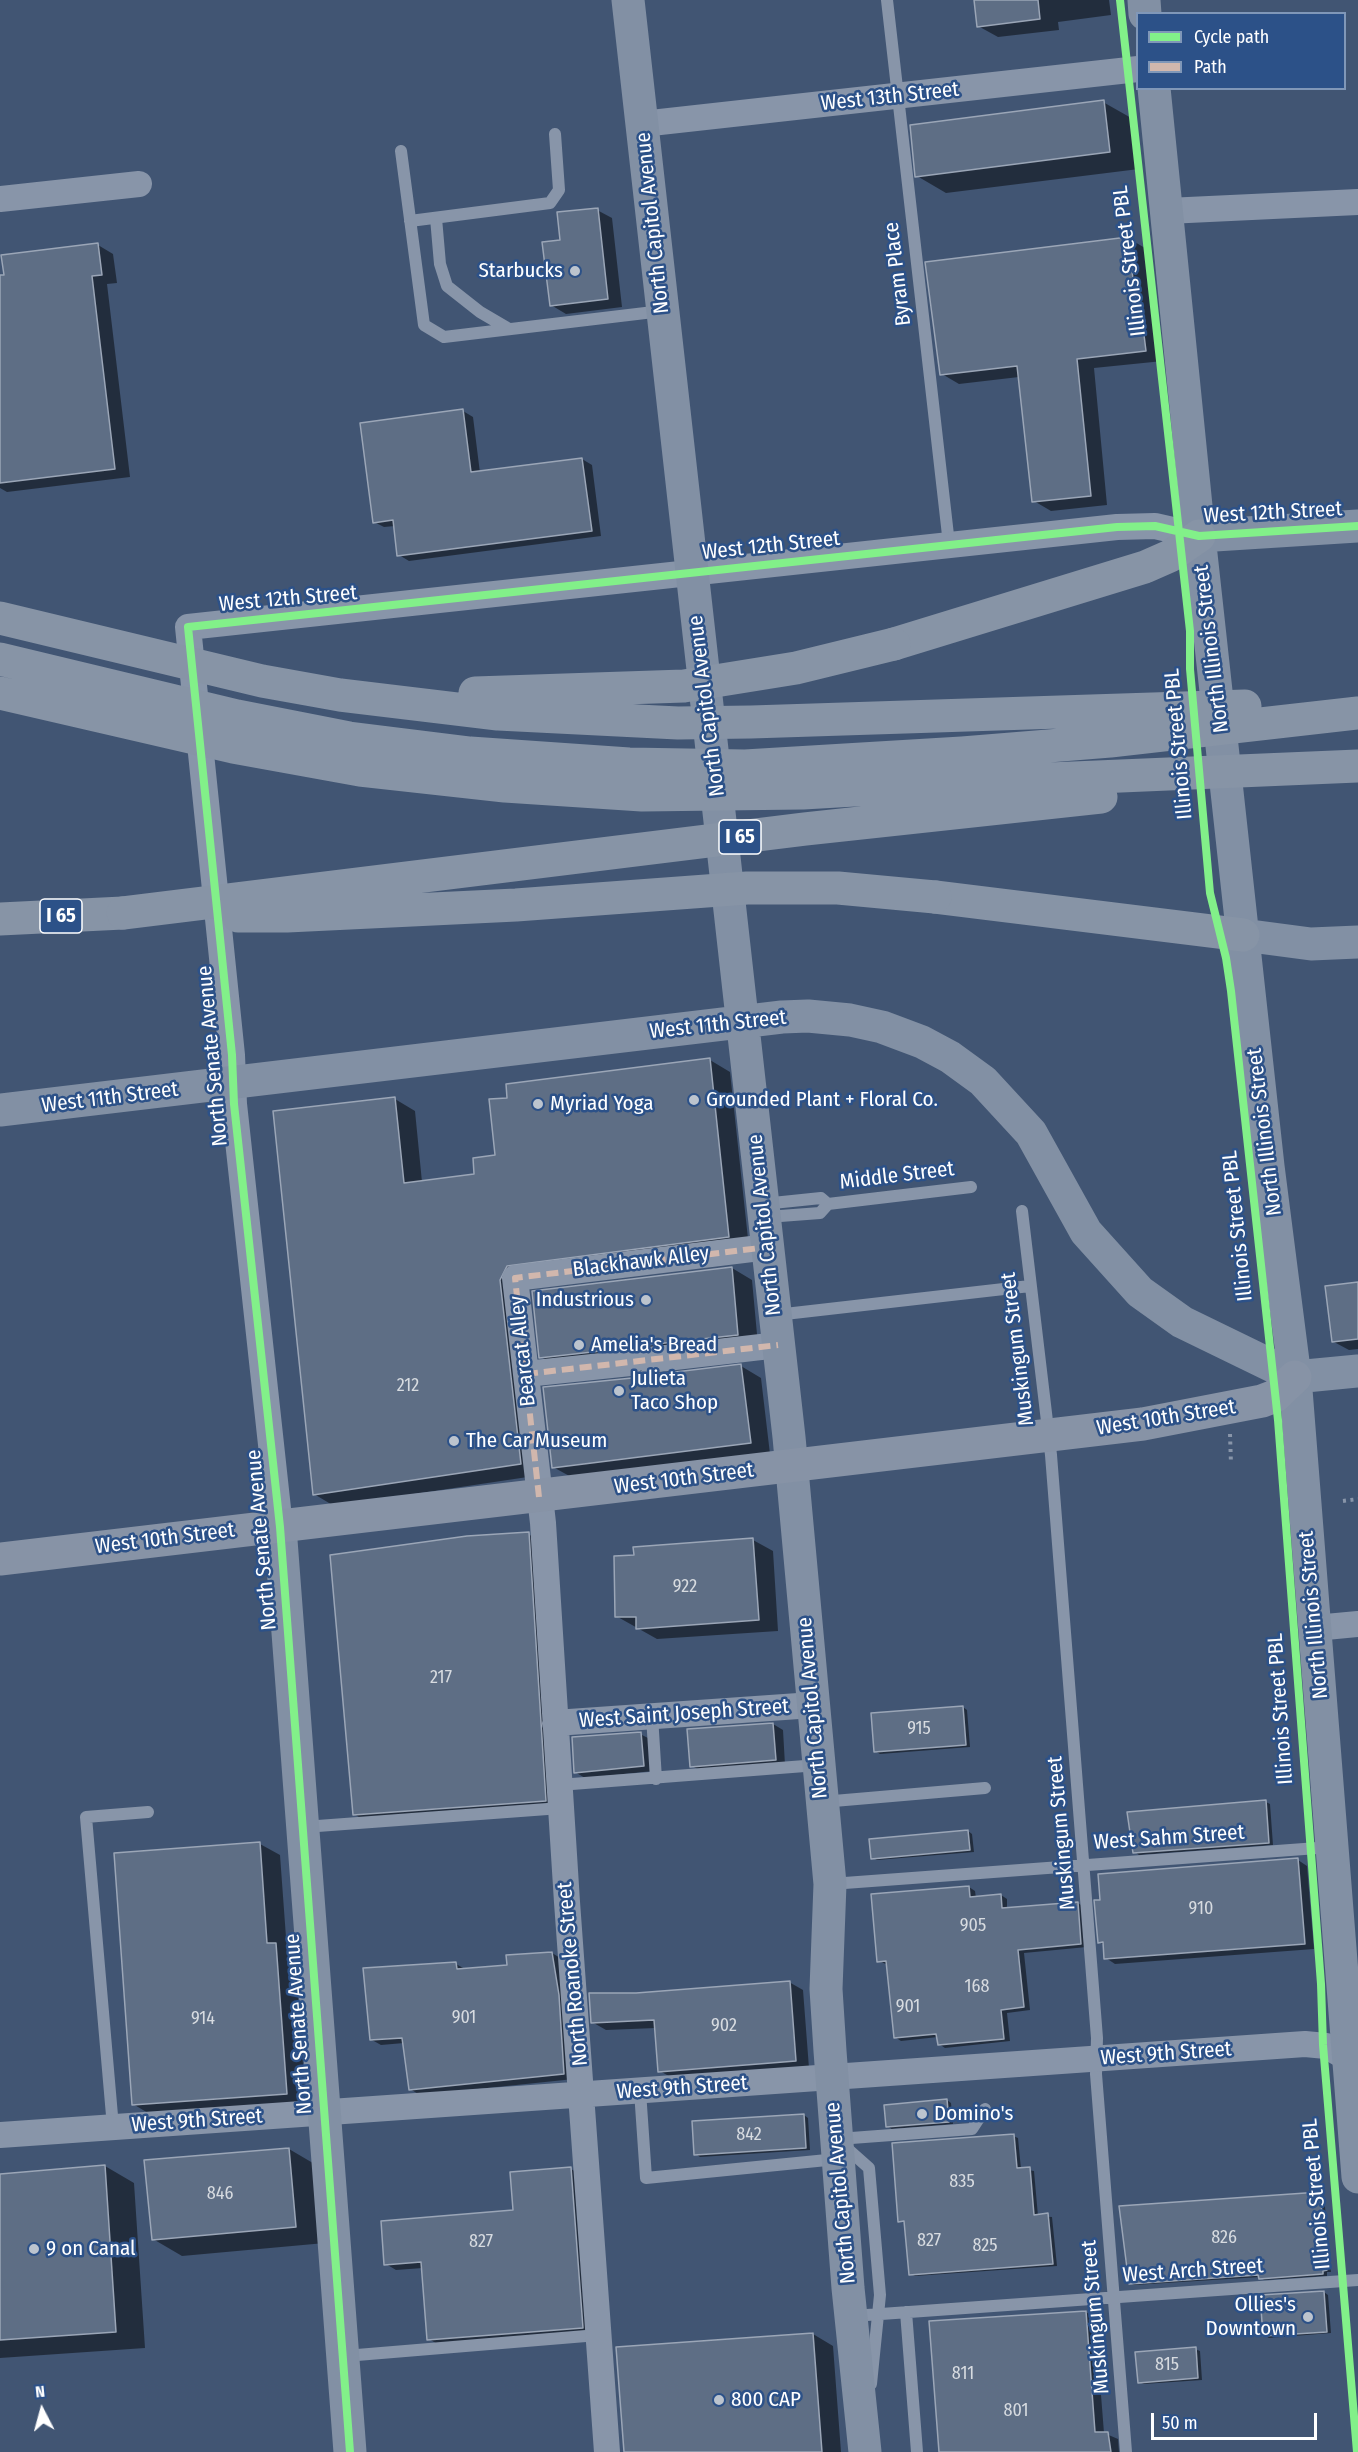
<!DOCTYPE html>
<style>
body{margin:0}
#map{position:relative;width:1358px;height:2452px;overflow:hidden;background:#415573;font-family:"Fira Sans Condensed",sans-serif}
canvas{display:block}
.legend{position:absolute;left:1136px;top:12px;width:210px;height:78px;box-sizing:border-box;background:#2c5188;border:2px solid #8097b8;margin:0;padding:8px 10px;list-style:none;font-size:18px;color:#fff}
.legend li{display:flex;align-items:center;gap:12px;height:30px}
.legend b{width:30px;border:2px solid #8097b8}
.north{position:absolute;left:12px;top:2380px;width:60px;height:60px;-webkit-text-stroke:4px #2c5188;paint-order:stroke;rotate:354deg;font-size:16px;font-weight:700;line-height:24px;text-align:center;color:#fff}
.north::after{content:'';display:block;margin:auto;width:21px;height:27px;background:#fff;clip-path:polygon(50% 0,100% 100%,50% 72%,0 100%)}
.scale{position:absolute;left:1151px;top:2413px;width:166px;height:27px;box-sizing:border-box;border:3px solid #fff;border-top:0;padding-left:8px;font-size:18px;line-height:21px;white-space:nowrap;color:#fff;-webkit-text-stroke:4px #2c5188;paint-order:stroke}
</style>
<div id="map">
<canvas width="1358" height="2452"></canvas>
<ul class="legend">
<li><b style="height:8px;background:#82f089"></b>Cycle path</li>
<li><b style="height:8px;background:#d1b7ad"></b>Path</li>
</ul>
<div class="north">N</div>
<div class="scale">50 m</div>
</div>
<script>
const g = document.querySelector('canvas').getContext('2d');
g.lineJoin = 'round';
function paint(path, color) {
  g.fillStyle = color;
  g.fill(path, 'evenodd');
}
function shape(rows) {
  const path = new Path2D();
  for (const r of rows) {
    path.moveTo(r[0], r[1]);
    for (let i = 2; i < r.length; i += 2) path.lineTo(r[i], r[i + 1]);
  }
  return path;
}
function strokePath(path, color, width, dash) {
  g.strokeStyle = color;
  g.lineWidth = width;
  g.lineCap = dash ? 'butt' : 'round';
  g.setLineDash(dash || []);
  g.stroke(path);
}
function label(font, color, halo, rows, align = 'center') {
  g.font = font + ' "Fira Sans Condensed",sans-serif';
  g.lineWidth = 5;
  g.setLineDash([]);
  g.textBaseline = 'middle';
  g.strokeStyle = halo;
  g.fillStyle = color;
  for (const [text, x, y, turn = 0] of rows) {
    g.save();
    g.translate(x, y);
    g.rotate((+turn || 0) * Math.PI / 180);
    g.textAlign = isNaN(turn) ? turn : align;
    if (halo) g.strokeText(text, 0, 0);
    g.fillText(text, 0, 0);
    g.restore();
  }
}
paint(shape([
 [975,0,1109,0,1111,15,1058,22,1059,30,998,37,978,26],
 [1103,102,1133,119,1139,169,946,193,917,176],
 [597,210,612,218,622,307,566,314,551,305,561,241],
 [1128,238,1145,248,1153,312,1157,315,1163,361,1094,368,1107,505,1051,511,1034,501,1019,377,959,384,942,374],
 [98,245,113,254,117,283,107,284,130,477,7,492,0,488,0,277],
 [463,411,473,417,480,473,582,459,592,465,601,536,409,561,399,555,395,526,384,527,374,522],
 [710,1060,730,1072,749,1248,521,1283,541,1475,334,1506,314,1494,395,1099,415,1111,422,1182,475,1176,497,1156,509,1099],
 [732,1268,752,1280,758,1345,561,1368,541,1357],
 [1358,1283,1358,1349,1349,1350,1334,1342],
 [741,1366,761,1378,770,1454,573,1478,553,1467,651,1376],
 [528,1534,543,1542,560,1809,369,1823,354,1814],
 [753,1540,773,1551,778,1631,657,1639,616,1616],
 [963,1707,967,1710,970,1747,880,1754,875,1751],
 [773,1724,783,1730,785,1765,701,1771,692,1766,689,1730],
 [640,1734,650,1739,653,1771,585,1778,575,1772],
 [1266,1802,1270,1804,1273,1845,1139,1855,1135,1852],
 [968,1831,972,1834,974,1852,877,1860,873,1858],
 [260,1844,280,1855,287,1951,295,1956,306,2105,153,2116,133,2104],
 [1298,1860,1307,1866,1314,1949,1115,1964,1106,1958,1105,1945,1099,1942],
 [969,1887,975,1891,976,1898,1001,1895,1007,1899,1007,1909,1078,1903,1084,1907,1087,1947,1024,1953,1030,2010,1007,2013,1010,2041,945,2048,939,2044,938,2037,901,2041,895,2037,888,1965,879,1961],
 [552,1953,562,1959,574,2079,420,2095,410,2089,404,2043,381,2045,372,2040,456,1964,465,1969,509,1966],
 [789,1982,803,1990,809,2068,674,2079,660,2071,656,2028,606,2030,592,2022,636,1994],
 [947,2100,951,2103,953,2124,892,2129,887,2126],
 [804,2115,808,2118,810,2150,700,2157,696,2154],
 [1013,2136,1018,2138,1021,2169,1034,2171,1038,2216,1052,2217,1057,2266,915,2276,911,2274,906,2223,900,2221],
 [289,2149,318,2166,325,2243,182,2256,153,2239],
 [105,2166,134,2183,145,2348,0,2358,0,2175],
 [571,2169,581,2175,592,2333,439,2345,429,2339,423,2268,396,2270,386,2264,514,2212],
 [1320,2194,1324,2196,1331,2272,1327,2272,1327,2276,1264,2280,1260,2277,1134,2285,1130,2283],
 [1324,2292,1328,2295,1331,2333,1269,2338,1264,2335],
 [1086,2312,1095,2318,1104,2433,1118,2439,1119,2452,941,2452],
 [813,2334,833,2346,841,2452,626,2452],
 [1195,2349,1200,2351,1202,2380,1144,2384,1139,2382]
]), '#0007');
const building = shape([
 [974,0,1038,0,1040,19,977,27,974,0],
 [1104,100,1110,152,915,177,910,125,1104,100],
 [598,208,608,299,550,306,542,242,560,240,557,212,598,208],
 [1128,237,1136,304,1140,303,1146,351,1077,359,1091,496,1032,502,1017,366,940,375,925,262,1128,237],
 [98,243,102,275,92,276,115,469,0,483,0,275,4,275,1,255,98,243],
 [463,409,471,472,582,458,592,531,397,556,393,520,373,523,360,423,463,409],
 [710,1058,729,1237,507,1266,500,1280,521,1464,313,1495,273,1111,395,1097,404,1183,474,1174,473,1158,495,1155,489,1099,507,1098,506,1084,710,1058],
 [732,1267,738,1335,647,1345,638,1351,628,1348,539,1358,532,1291,732,1267],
 [1358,1282,1358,1339,1332,1342,1325,1286,1358,1282],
 [741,1364,751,1443,552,1468,543,1387,632,1378,641,1372,651,1375,741,1364],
 [529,1532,546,1801,353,1815,330,1555,467,1536,529,1532],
 [753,1538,759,1620,636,1629,636,1617,615,1617,614,1556,634,1555,633,1547,753,1538],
 [963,1706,966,1745,874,1752,871,1713,963,1706],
 [773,1723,776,1760,690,1767,687,1729,773,1723],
 [641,1732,644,1766,574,1773,572,1737,641,1732],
 [1266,1800,1269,1843,1133,1853,1127,1812,1266,1800],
 [968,1830,970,1850,871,1859,869,1839,968,1830],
 [260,1842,267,1943,276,1943,287,2094,132,2105,114,1853,260,1842],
 [1298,1858,1305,1944,1104,1959,1103,1942,1098,1943,1094,1900,1100,1900,1098,1874,1298,1858],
 [969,1886,970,1897,1001,1894,1002,1908,1078,1902,1081,1944,1018,1950,1024,2007,1001,2010,1004,2039,938,2045,936,2034,894,2038,886,1961,877,1962,871,1894,969,1886],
 [552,1952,559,1995,564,2074,409,2090,402,2038,370,2040,363,1968,456,1962,457,1969,507,1965,506,1955,552,1952],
 [790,1981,796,2061,658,2072,654,2020,591,2023,589,1993,636,1993,790,1981],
 [947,2099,949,2122,886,2127,884,2105,947,2099],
 [804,2114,806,2148,694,2155,692,2121,804,2114],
 [1014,2134,1017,2168,1030,2167,1034,2215,1048,2213,1053,2264,909,2275,904,2221,898,2222,892,2143,1014,2134],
 [289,2148,296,2227,152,2240,144,2160,289,2148],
 [105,2165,116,2332,0,2340,0,2174,105,2165],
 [571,2167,583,2328,427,2340,421,2262,384,2265,381,2221,513,2210,510,2172,571,2167],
 [1320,2192,1327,2270,1323,2271,1323,2274,1259,2279,1258,2275,1129,2284,1119,2206,1320,2192],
 [1324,2291,1327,2332,1263,2336,1260,2295,1324,2291],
 [1086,2311,1095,2432,1108,2432,1111,2452,939,2452,929,2321,1086,2311],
 [813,2333,822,2452,624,2452,616,2347,813,2333],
 [1196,2347,1198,2378,1138,2383,1135,2352,1196,2347]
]);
paint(building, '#5e6e85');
strokePath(building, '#9ba6b7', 1.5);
strokePath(shape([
 [1230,1434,1231,1464],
 [1343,1501,1358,1499]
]), '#8895a9', 4, [3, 4.5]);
strokePath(shape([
 [887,0,949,544],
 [401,151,424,325,444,337,662,311],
 [436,218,440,264,447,286,480,312,509,329],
 [410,221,550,203,559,190,555,134],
 [763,1204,821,1198,828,1204],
 [1022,1211,1051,1455,1097,2038,1096,2074,1126,2452],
 [767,1217,820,1213,828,1204,971,1187],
 [776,1315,1030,1286],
 [652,1716,656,1779],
 [559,1785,818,1765],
 [822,1802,985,1788],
 [304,1827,561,1808],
 [831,1884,1331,1847],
 [640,2091,646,2178,837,2159],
 [113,2127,86,1817,148,1812],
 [838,2139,972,2129,985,2109],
 [842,2144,869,2168,880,2295,871,2384],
 [906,2312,917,2452],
 [853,2316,1358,2280],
 [345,2356,598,2335]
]), '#8895a9', 12);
strokePath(shape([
 [642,124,1138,69],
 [0,199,139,184],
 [1167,211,1358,202],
 [649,1360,778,1345],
 [526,1374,630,1363],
 [280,1527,234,1104,232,1055,188,627,1117,527,1155,526,1199,536],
 [1315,1628,1358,1624],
 [555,1723,813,1705],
 [0,2135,1305,2044,1326,2046,1358,2064],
 [607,2452,567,1902,543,1523,515,1278,768,1247]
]), '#8895a9', 26);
strokePath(shape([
 [628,0,789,1437,830,1884,826,1989,830,2051,848,2288,865,2452],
 [1144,0,1145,14],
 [1154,88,1199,536,1268,1166,1295,1377,1358,2177],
 [1199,536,1358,526],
 [1243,935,1311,944,1358,942],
 [0,1110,782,1017,808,1016,850,1020,882,1027,922,1042,950,1057,983,1081,1031,1133,1086,1232,1140,1292,1182,1322,1295,1377],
 [1295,1377,1358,1371],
 [280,1527,350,2452]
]), '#8290a4', 33);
strokePath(shape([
 [0,1559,1143,1424,1262,1401,1275,1396,1295,1377]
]), '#8793a6', 33);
strokePath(shape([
 [894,644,1145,567,1170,556,1199,536],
 [935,897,1243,935],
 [0,919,123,913]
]), '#8794a6', 33);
strokePath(shape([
 [0,618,262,681,340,695,498,714,678,723,751,722,1245,706],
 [0,659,237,716,349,738,470,753,629,764,745,766,962,753,1110,741,1358,713],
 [0,693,233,747,360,770,505,786,642,795,803,793,1026,780,1358,766],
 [475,693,684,686,796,668,894,644],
 [123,913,805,829,1101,797],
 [238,916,287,916,516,905,747,888,838,888,935,897]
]), '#8794a6', 33);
strokePath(shape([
 [526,1374,778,1345],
 [539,1497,515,1278,768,1247]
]), '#d1b7ad', 6, [12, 6]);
strokePath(shape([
 [1120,0,1190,631,1190,669,1210,893,1226,958,1231,991,1278,1420,1321,1984,1323,2045,1357,2452],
 [350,2452,280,1527,234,1104,232,1055,188,627,1117,527,1155,526,1199,536,1358,526]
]), '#82f089', 8);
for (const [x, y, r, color] of [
 [575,271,6,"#bcc4ce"],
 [694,1100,6,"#bcc4ce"],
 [538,1104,6,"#bcc4ce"],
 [646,1300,6,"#bcc4ce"],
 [579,1345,6,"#bcc4ce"],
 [619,1391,6,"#bcc4ce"],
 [454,1441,6,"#bcc4ce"],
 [922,2114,6,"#bcc4ce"],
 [34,2249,6,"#bcc4ce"],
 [1308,2317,6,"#bcc4ce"],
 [719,2400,6,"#bcc4ce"]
]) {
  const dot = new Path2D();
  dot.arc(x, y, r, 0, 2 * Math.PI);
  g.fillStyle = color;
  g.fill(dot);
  strokePath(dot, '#2c5188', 2);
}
label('18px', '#d7dbe0', null, [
 ["212",408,1386],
 ["922",685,1587],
 ["217",441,1678],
 ["915",919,1729],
 ["910",1201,1909],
 ["905",973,1926],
 ["168",977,1987],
 ["901",908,2007],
 ["901",464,2018],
 ["914",203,2019],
 ["902",724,2026],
 ["842",749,2135],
 ["835",962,2182],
 ["846",220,2194],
 ["826",1224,2238],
 ["827",929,2241],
 ["827",481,2242],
 ["825",985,2246],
 ["815",1167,2365],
 ["811",963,2374],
 ["801",1016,2411]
]);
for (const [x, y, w] of [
 [740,837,42],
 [61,916,42]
]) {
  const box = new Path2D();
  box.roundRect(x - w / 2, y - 17, w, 34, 4.5);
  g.fillStyle = '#2c5188';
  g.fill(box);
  strokePath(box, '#fff', 1.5);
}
label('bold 20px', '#fff', null, [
 ["I 65",740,837],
 ["I 65",61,916]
]);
label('21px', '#fff', '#2c5188', [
 ["West 13th Street",890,97,-6],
 ["North Capitol Avenue",653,223,-96],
 ["Illinois Street PBL",1130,261,-97],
 ["Byram Place",898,274,-97],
 ["West 12th Street",1273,513,-3],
 ["West 12th Street",771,546,-6],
 ["West 12th Street",288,599,-5],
 ["North Illinois Street",1212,649,-97],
 ["North Capitol Avenue",707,706,-97],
 ["Illinois Street PBL",1179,744,-95],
 ["West 11th Street",718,1025,-6],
 ["North Senate Avenue",213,1056,-95],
 ["West 11th Street",110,1098,-7],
 ["North Illinois Street",1265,1132,-97],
 ["Middle Street",897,1176,-7],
 ["North Capitol Avenue",765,1225,-96],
 ["Illinois Street PBL",1238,1226,-96],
 ["Blackhawk Alley",641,1262,-7],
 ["Muskingum Street",1018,1349,-97],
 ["Bearcat Alley",523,1351,-96],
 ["West 10th Street",1166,1418,-9],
 ["West 10th Street",684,1479,-7],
 ["West 10th Street",165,1539,-7],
 ["North Senate Avenue",262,1540,-95],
 ["North Illinois Street",1314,1615,-95],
 ["North Capitol Avenue",813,1708,-95],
 ["Illinois Street PBL",1281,1709,-94],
 ["West Saint Joseph Street",684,1714,-4],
 ["Muskingum Street",1062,1833,-95],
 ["West Sahm Street",1169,1838,-4],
 ["North Roanoke Street",573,1974,-95],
 ["North Senate Avenue",299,2024,-94],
 ["West 9th Street",1166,2054,-4],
 ["West 9th Street",682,2088,-4],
 ["West 9th Street",197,2121,-4],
 ["North Capitol Avenue",841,2193,-95],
 ["Illinois Street PBL",1317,2194,-95],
 ["West Arch Street",1193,2271,-4],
 ["Muskingum Street",1096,2317,-95]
]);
label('21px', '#fff', '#2c5188', [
 ["Starbucks",563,271,"right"],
 ["Grounded Plant + Floral Co.",706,1100],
 ["Myriad Yoga",550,1104],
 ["Industrious",634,1300,"right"],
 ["Amelia's Bread",591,1345],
 ["Julieta",631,1379],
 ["Taco Shop",631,1403],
 ["The Car Museum",466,1441],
 ["Domino's",934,2114],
 ["9 on Canal",46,2249],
 ["Ollies's",1296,2305,"right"],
 ["Downtown",1296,2329,"right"],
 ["800 CAP",731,2400]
], 'left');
</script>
